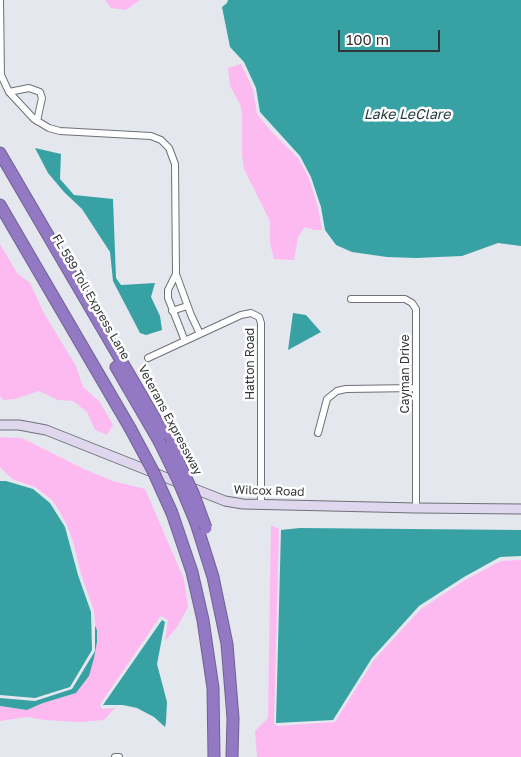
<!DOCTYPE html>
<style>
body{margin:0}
#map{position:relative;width:521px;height:757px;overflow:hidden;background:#e4e7ee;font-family:"Golos Text",sans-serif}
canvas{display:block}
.scale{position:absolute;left:338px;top:30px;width:102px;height:22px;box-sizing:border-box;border:2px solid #333437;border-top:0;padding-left:6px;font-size:15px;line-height:18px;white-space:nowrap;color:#333437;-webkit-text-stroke:4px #fff;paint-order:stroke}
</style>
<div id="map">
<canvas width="521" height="757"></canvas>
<div class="scale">100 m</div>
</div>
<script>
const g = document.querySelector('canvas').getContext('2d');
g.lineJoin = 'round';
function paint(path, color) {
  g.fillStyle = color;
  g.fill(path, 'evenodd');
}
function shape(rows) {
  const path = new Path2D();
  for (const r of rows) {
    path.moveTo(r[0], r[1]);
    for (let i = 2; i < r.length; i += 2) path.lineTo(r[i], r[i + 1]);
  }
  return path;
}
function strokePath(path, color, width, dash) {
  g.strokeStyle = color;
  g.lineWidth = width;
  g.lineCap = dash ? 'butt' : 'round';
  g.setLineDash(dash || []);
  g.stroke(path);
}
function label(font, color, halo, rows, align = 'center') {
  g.font = font + ' "Golos Text",sans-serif';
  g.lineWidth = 5;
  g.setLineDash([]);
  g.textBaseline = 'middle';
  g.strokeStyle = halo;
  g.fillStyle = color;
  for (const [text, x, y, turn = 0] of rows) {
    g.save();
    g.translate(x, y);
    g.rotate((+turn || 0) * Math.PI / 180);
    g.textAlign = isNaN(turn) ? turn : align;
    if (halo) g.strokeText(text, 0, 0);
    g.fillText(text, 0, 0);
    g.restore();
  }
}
paint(shape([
 [105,0,140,0,126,10,111,8],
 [241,64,253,89,257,114,270,130,298,158,309,178,318,208,322,230,314,230,305,227,298,237,294,260,274,259,270,243,270,221,244,169,242,155,242,114,240,104,230,86,228,68],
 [0,244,17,273,30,283,44,313,76,366,83,387,100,402,113,425,107,435,95,430,87,412,73,401,58,400,39,391,15,399,3,400,0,396],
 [0,437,22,438,84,469,113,481,145,489,184,579,188,607,177,627,165,641,168,620,162,616,160,617,101,703,100,706,102,709,115,708,104,720,80,722,45,720,27,717,0,721,0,706,27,710,43,703,76,693,89,676,97,642,94,611,81,574,74,545,67,525,57,507,52,500,35,487,12,479,0,467],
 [271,525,279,529,274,723,277,726,335,722,374,660,421,609,465,580,501,561,521,560,521,757,257,757,255,731,268,718]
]), '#fdbaf1');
paint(shape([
 [228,0,521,0,521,246,498,243,462,256,416,258,387,257,352,252,336,245,325,230,321,207,311,177,300,156,260,112,256,88,244,62,230,47,222,7,227,3],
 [35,148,61,154,60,179,74,195,113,199,116,278,121,285,155,283,151,297,160,316,162,330,146,335,140,333,113,281,110,252,82,209,64,192,48,173],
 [293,313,306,315,321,332,288,350],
 [0,481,6,481,33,489,50,503,65,527,78,575,91,612,92,650,70,687,35,698,0,695],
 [300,528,521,530,521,556,500,557,464,577,419,606,372,658,333,720,276,723,281,530],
 [162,620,165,622,157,664,167,702,166,722,165,727,154,717,137,708,123,705,103,705],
 [95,626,97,630,97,642,94,658,89,676,76,693,43,703,27,710,0,706,0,698,35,701,72,689,95,651]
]), '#37a1a4');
const street = shape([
 [0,0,1,75,9,92,34,119,49,128,60,131,151,136,161,140,169,148,175,164,176,274],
 [9,92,29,88,40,92,42,98,37,121],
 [351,299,405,299,412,303,416,309,416,508],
 [172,311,187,306],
 [185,341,168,298,168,290,176,274,191,315,200,334],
 [148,358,241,315,251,313,259,317,261,323,261,503],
 [318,433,327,399,337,391,346,389,416,388],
 [115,757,119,757]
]);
const secondary = shape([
 [0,425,19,425,46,430,225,501,243,504,416,508,521,509]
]);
const highway = shape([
 [0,153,171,446],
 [0,205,130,428],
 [116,367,159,441],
 [172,513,192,572,203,620,213,688,214,757],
 [196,523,213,577,227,644,233,718,232,757]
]);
strokePath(street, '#6e7177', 8);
strokePath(secondary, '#6e7177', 11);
strokePath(highway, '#716192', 13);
strokePath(street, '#fff', 6);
strokePath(secondary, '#dfd7ed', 9);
strokePath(highway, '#9379c3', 11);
const highwayBridge = shape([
 [130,428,153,471,172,513],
 [159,441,178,480,196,523],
 [171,446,193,493,206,528]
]);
strokePath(highwayBridge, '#716192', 13, []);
strokePath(highwayBridge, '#9379c3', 11);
label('12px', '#333437', '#fff', [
 ["FL 589 Toll Express Lane",91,297,60],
 ["Hatton Road",250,364,-90],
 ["Cayman Drive",405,374,-90],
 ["Veterans Expressway",170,420,62],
 ["Wilcox Road",269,491,2]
]);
label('italic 14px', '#233b3c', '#fff', [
 ["Lake LeClare",407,115]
]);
</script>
